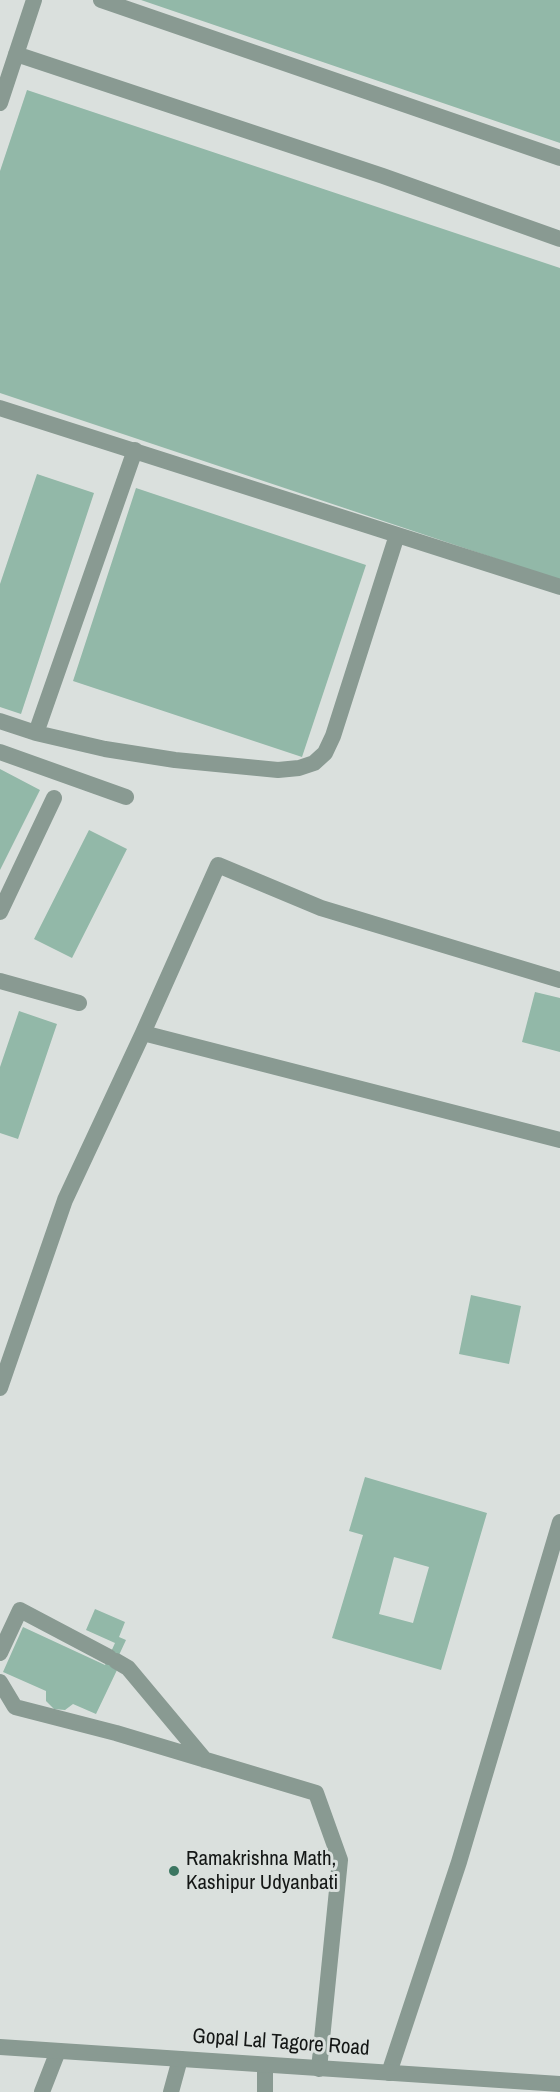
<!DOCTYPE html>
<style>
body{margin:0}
canvas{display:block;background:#dae0dd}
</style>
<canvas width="560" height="2092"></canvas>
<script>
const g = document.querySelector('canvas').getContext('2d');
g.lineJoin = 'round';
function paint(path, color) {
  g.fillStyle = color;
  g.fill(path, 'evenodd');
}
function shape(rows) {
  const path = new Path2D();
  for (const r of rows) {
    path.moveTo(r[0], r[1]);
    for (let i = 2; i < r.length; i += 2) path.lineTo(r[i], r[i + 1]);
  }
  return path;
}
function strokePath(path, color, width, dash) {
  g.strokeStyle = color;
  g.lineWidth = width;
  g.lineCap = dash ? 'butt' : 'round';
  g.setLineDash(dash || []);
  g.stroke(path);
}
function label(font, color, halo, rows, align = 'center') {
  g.font = font + ' "Archivo Narrow",sans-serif';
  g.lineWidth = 6;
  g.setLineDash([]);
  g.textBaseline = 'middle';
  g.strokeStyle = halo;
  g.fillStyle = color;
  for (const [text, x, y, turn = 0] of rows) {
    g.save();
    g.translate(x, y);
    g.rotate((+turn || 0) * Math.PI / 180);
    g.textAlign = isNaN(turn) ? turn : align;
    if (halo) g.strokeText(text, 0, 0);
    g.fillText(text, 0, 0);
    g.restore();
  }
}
paint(shape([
 [141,0,560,0,560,143],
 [27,90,560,268,560,580,0,393,0,171],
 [37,474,94,493,21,714,0,707,0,584],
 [136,488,366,565,302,757,73,681],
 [0,769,40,790,0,870],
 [89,830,127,849,72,958,34,939],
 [535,992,560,998,560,1052,522,1042],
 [19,1011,57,1024,18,1139,0,1133,0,1067],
 [471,1295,521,1306,509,1364,459,1354],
 [365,1477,487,1513,441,1670,332,1638,363,1535,349,1531],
 [394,1557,429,1567,413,1623,379,1614],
 [95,1609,125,1622,119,1637,126,1640,113,1668,117,1670,96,1714,73,1704,65,1710,54,1709,46,1701,46,1691,3,1672,23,1627,105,1665,115,1643,86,1630]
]), '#92b8a8');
strokePath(shape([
 [101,0,560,158],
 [16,54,383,176,560,239],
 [0,103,34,0],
 [0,408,560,587],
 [0,721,36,733,135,450],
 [36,733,105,749,175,760,278,770,299,768,314,763,325,753,333,736,397,535],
 [0,1653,20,1610,109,1657],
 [116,1661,128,1668,205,1760],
 [0,1682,15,1707,116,1733,316,1793,340,1860,319,2069]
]), '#899a92', 16);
strokePath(shape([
 [0,752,126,797],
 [0,912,54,798],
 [0,981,79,1003],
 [143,1033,560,1140],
 [0,1388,65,1200,143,1033,218,865,321,908,560,980],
 [265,2065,265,2092],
 [389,2073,459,1862,560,1522],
 [42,2092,58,2051],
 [171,2092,180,2059]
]), '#899a92', 16);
strokePath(shape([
 [0,2047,560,2084]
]), '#899a92', 16);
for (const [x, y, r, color] of [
 [174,1871,6,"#3b7661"]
]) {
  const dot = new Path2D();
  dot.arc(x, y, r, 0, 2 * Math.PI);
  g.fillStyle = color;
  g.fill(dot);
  strokePath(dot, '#dae0dd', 2);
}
label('21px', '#141716', '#dae0dd', [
 ["Ramakrishna Math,",186,1859],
 ["Kashipur Udyanbati",186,1883]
], 'left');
label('21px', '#141716', '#dae0dd', [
 ["Gopal Lal Tagore Road",281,2043,4]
]);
</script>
